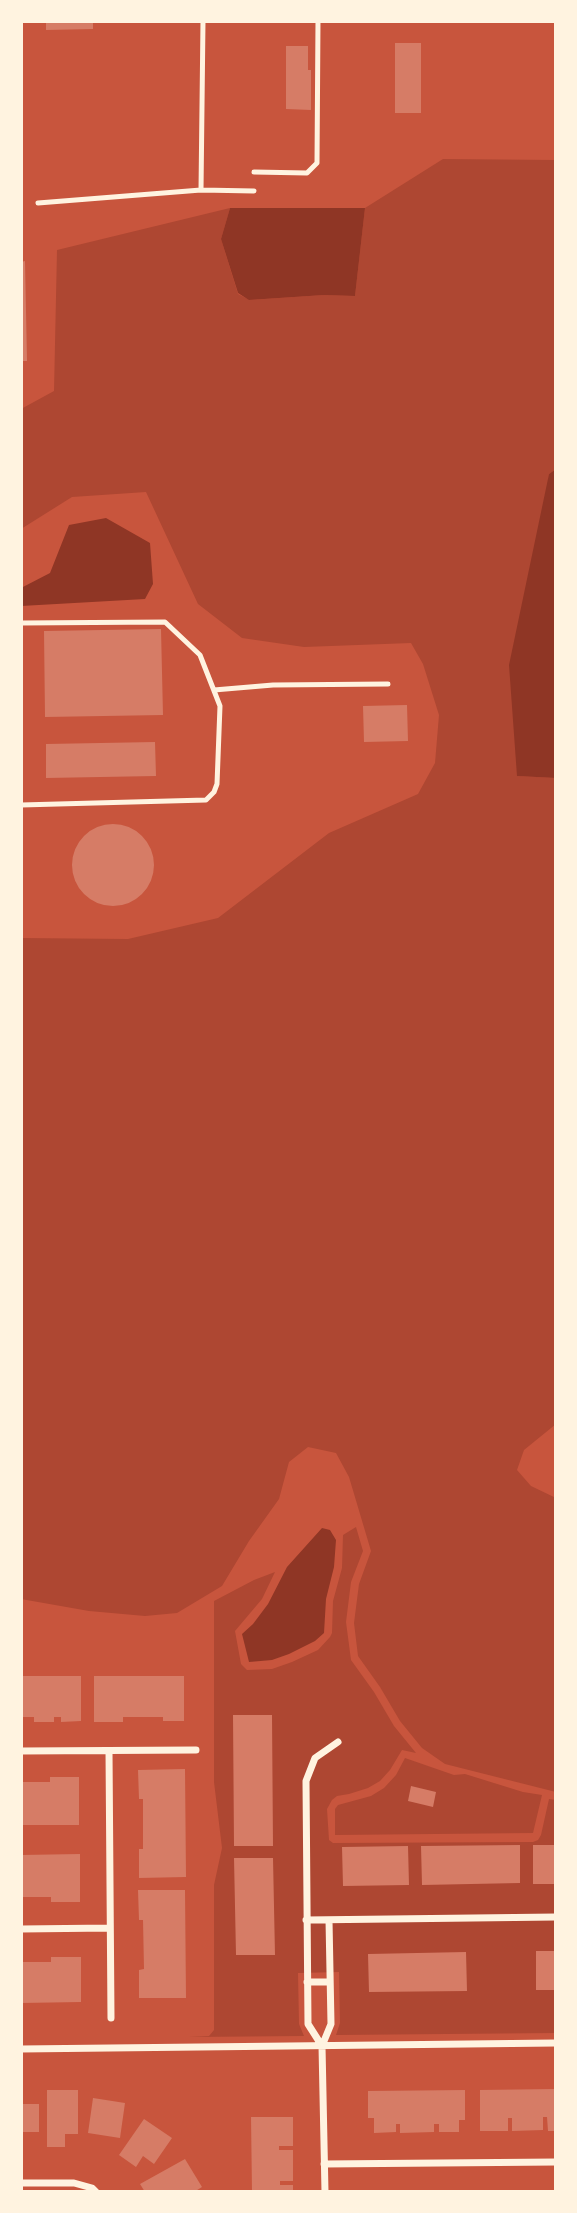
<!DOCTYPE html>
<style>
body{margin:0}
#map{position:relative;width:577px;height:2213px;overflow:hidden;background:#c8553d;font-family:"Roboto Condensed",sans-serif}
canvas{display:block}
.frame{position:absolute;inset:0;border:23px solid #fff3e0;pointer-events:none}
</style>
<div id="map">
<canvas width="577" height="2213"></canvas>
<div class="frame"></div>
</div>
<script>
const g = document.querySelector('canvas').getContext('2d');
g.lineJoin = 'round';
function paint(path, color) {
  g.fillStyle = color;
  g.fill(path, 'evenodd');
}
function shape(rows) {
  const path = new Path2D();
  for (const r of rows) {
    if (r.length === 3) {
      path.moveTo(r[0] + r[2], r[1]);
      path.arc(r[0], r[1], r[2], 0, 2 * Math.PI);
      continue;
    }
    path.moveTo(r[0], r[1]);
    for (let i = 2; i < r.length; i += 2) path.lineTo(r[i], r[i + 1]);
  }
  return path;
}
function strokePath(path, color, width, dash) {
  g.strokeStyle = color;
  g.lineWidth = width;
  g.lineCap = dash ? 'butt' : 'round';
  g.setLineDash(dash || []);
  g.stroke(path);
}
paint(shape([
 [443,159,556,160,556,469,549,474,517,776,556,778,556,1424,524,1450,517,1470,531,1486,556,1498,556,1792,445,1764,422,1748,400,1721,380,1687,358,1656,354,1623,359,1584,371,1551,349,1477,336,1453,308,1447,289,1462,279,1499,249,1541,222,1586,177,1613,145,1616,89,1611,21,1599,21,938,128,939,218,918,329,833,418,794,435,763,439,715,423,664,411,643,304,647,242,638,198,604,146,492,72,497,21,529,21,409,54,391,57,250,230,208,221,239,238,294,250,300,324,295,355,296,365,208],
 [356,1527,363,1551,351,1582,346,1622,351,1660,374,1692,394,1726,416,1753,402,1750,390,1770,380,1781,368,1788,349,1794,337,1796,332,1800,327,1809,329,1840,333,1843,533,1842,538,1840,541,1835,549,1799,556,1800,556,2033,336,2035,340,2023,339,1972,298,1973,299,2024,304,2036,189,2037,209,2036,214,2030,214,1885,222,1848,214,1782,214,1601,254,1580,275,1572,262,1599,235,1631,241,1664,247,1670,272,1669,292,1662,318,1650,330,1637,332,1633,333,1601,342,1568,343,1535],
 [405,1758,454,1775,465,1774,523,1792,542,1795,533,1833,335,1835,335,1809,338,1805,371,1796,384,1788,396,1775]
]), '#ae4732');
paint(shape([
 [230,208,365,208,355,296,324,295,249,300,238,293,221,239],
 [556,469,556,778,517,776,509,665,549,474],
 [106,518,150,543,153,584,145,599,21,606,21,588,50,573,69,525],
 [322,1528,330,1530,336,1540,334,1567,326,1599,324,1633,315,1641,289,1654,272,1660,249,1662,242,1634,253,1624,268,1604,287,1567]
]), '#8f3625');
paint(shape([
 [46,21,93,21,93,29,46,30],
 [395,43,421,43,421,113,395,113],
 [286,46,308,46,308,70,311,70,311,110,286,109],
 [25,261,27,361,21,361,21,262],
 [161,629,163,715,45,717,44,631],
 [407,705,408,741,364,742,363,706],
 [155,742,156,776,46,778,46,744],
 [113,865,41],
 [21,1676,81,1676,81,1721,61,1722,61,1717,54,1717,54,1722,34,1722,34,1717,21,1717],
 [94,1676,184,1676,184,1721,163,1721,163,1717,123,1717,123,1722,94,1722],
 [233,1715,272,1715,273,1846,234,1846],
 [185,1769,186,1877,139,1878,139,1849,143,1849,143,1799,139,1799,138,1770],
 [50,1777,79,1777,79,1825,21,1825,21,1782,50,1782],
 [411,1786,436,1792,433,1807,408,1801],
 [520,1845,520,1883,422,1885,421,1846],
 [533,1845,556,1845,556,1884,533,1884],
 [408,1846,409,1885,343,1886,342,1847],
 [80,1854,80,1902,51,1902,51,1897,21,1897,21,1855],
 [234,1858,273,1858,275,1955,236,1955],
 [138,1890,185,1890,186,1998,139,1998,139,1970,144,1969,143,1920,139,1920],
 [536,1951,556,1951,556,1990,536,1990],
 [466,1952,467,1991,369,1992,368,1954],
 [51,1957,81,1957,81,2002,21,2003,21,1962,51,1962],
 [556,2089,556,2131,548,2131,547,2117,543,2117,543,2130,512,2131,512,2118,508,2118,508,2131,480,2131,480,2090],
 [47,2090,78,2090,78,2134,65,2134,65,2147,47,2147],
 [465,2090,465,2120,459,2120,459,2132,439,2132,439,2124,434,2124,434,2132,400,2133,400,2124,396,2124,396,2132,374,2133,374,2118,368,2118,368,2091],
 [93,2098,125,2103,120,2138,88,2133],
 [21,2104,39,2104,39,2132,21,2132],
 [251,2117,293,2117,293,2146,279,2146,279,2150,293,2150,293,2181,280,2181,280,2185,293,2185,293,2192,252,2192],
 [144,2119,172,2138,154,2164,143,2156,136,2167,119,2155],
 [185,2159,202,2187,194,2192,145,2192,140,2184]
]), '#d67c66');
strokePath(shape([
 [254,172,307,173,317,163,318,21],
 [201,190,254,191],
 [38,203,201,190,203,21],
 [21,623,165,622,200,655,220,706,217,784,214,792,206,800,21,805],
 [214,690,273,685,388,684]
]), '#fff3e0', 5);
strokePath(shape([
 [21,1751,196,1750],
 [109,1751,111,2018],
 [306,1920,556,1917],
 [21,1929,110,1928],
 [307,1982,330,1982],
 [322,2046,308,2024,306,1781,315,1758,338,1742],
 [21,2049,556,2043],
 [324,2164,556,2162],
 [21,2183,74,2183,92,2188,96,2192],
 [325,2192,322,2046,331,2024,329,1920]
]), '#fff3e0', 7);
</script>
